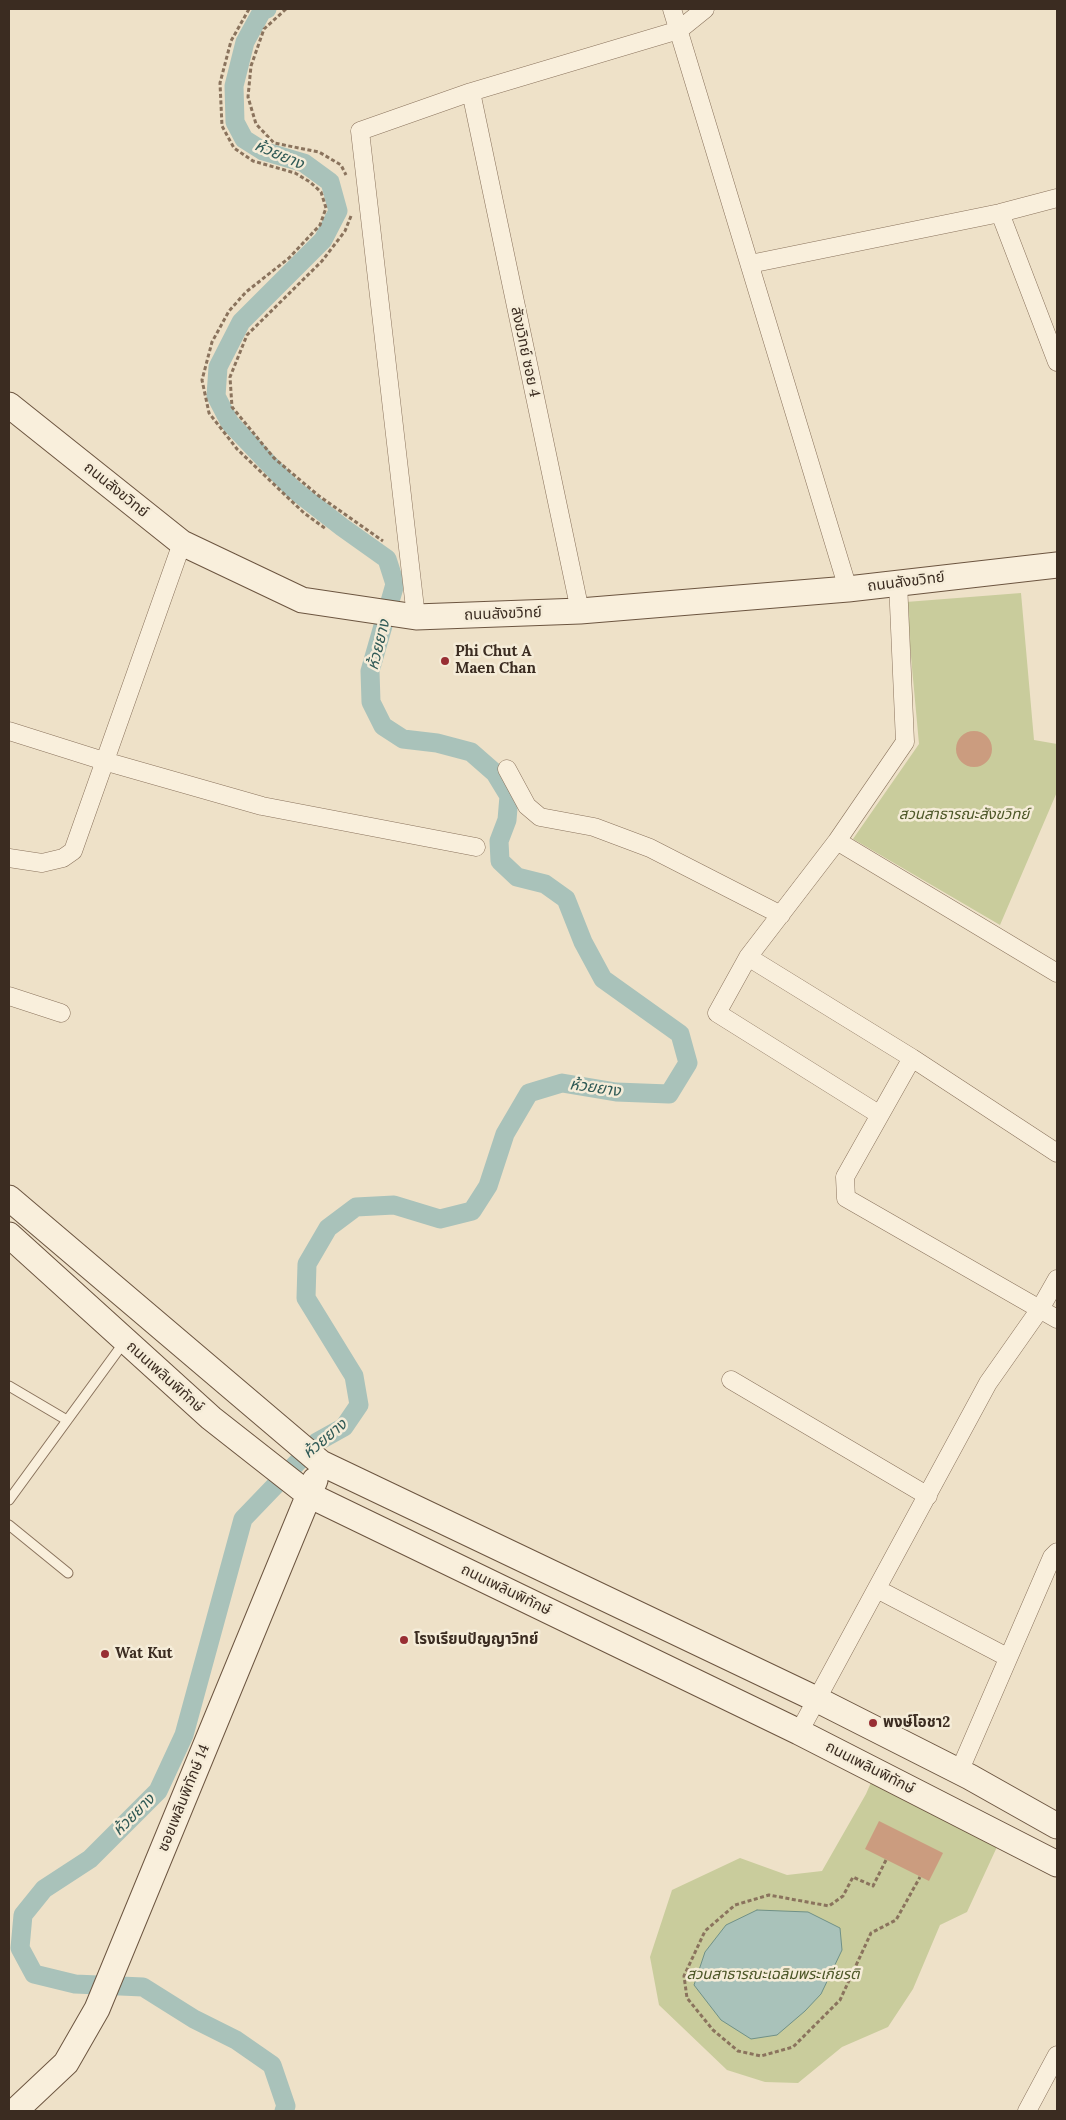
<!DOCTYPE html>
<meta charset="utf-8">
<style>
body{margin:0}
#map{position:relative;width:1066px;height:2120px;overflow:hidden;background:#eee1c8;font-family:Lora,serif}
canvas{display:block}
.frame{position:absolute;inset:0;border:10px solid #3b2c21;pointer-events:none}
</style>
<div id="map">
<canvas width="1066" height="2120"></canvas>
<div class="frame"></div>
</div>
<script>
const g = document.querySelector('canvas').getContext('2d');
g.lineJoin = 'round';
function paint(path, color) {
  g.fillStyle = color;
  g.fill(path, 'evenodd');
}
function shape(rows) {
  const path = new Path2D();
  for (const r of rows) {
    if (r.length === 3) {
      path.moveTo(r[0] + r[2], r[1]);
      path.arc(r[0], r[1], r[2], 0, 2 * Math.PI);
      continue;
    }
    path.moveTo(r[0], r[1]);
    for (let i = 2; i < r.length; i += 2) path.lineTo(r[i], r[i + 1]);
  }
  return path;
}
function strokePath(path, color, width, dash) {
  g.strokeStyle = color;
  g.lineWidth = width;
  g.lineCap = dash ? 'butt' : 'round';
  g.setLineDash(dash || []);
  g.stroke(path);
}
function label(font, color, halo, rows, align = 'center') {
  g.font = font + ' Lora,"Noto Sans Thai",serif';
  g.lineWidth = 5;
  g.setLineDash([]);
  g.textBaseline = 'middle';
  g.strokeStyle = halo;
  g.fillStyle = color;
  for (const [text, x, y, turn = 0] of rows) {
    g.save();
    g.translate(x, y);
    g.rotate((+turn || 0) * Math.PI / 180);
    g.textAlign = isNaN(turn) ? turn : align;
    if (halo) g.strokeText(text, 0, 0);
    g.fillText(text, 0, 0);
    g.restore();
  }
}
paint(shape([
 [1021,593,1034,740,1057,744,1057,792,1000,925,853,839,919,744,906,602],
 [876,1771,1002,1836,967,1912,940,1925,913,1989,888,2027,842,2047,798,2083,765,2082,727,2070,659,2005,650,1957,672,1890,740,1858,787,1875,822,1871,866,1794]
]), '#c9cc9c');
const water = shape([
 [757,1910,808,1912,840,1928,842,1950,821,1994,805,2011,777,2035,751,2039,721,2020,694,1985,705,1952,726,1925,757,1910]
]);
paint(water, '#a9c2ba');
strokePath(water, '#709187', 1);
strokePath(shape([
 [267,9,262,11,245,42,234,86,235,122,244,139,263,151,304,163,330,182,338,211,323,240,241,322,218,367,216,396,230,423,292,488,342,527,387,559,395,584,370,671,371,702,383,726,403,739,437,743,471,752,495,773,509,796,507,820,499,841,500,861,517,877,545,884,566,899,583,942,603,979,680,1034,688,1063,669,1094,616,1092,562,1083,529,1093,505,1134,488,1186,472,1211,440,1219,394,1205,356,1207,328,1228,307,1264,306,1298,354,1376,359,1405,344,1427,317,1442,243,1519,184,1735,158,1791,90,1859,44,1889,23,1915,20,1948,34,1974,75,1984,143,1987,194,2019,236,2040,272,2065,286,2106,284,2111]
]), '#a9c2ba', 19);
paint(shape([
 [974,749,18],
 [879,1821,943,1853,929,1881,865,1849]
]), '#cb9c7f');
const lane = shape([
 [9,1386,65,1419],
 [9,1500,125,1341],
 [9,1525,68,1573]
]);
const street = shape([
 [672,9,848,589],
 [471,92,580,611],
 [1000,213,1057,362],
 [750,264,1000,213,1057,198],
 [898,582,905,742,837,841,1057,973],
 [416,617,360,131,471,92,679,30,705,9],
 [9,731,104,761,262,806,476,847],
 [507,769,527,806,540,817,594,827,650,848,781,915],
 [837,841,748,957,717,1013,880,1115],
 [9,858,42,863,63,858,73,851,182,543],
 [748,957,912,1058,1057,1153],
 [9,996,61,1013],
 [912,1058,845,1177,846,1198,1057,1319],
 [731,1380,928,1496],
 [877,1589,1007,1657],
 [799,1732,988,1383,1040,1309,1057,1279],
 [959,1772,1052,1557,1057,1552],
 [1027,2111,1057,2055]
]);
const secondary = shape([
 [9,405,182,543,302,600,416,617,580,611,848,589,1057,565],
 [9,1198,321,1463,816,1699,970,1777,1057,1826],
 [9,1235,211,1418,309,1495,799,1732,1057,1864],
 [15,2111,66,2063,97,2009,315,1480]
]);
strokePath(lane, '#8a735d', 11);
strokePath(street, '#8a735d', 19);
strokePath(secondary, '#6c5540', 27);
strokePath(shape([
 [249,9,231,41,220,83,222,126,234,148,253,161,295,173,310,182,321,192,326,208,320,225,289,258,246,292,229,311,212,342,202,380,209,413,237,449,304,513,326,529],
 [286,9,264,29,251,66,248,97,256,124,274,143,319,152,341,165,346,175],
 [351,216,345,231,322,261,247,335,230,377,232,407,274,458,319,496,383,541],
 [886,1860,873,1886,853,1877,843,1896,829,1906,769,1895,735,1905,705,1931,684,1976,687,1998,713,2030,738,2051,761,2056,793,2047,840,2000,871,1933,896,1920,920,1877]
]), '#8a735d', 3, [4, 2.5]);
strokePath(lane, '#f9efdc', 9);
strokePath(street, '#f9efdc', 18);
strokePath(secondary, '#f9efdc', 25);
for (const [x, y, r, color] of [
 [445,661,5,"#982e33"],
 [404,1640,5,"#982e33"],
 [105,1654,5,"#982e33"],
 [873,1723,5,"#982e33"]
]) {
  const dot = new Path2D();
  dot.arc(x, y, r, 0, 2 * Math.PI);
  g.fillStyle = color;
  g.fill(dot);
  strokePath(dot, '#f5ecd8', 2);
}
label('15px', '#3b2c21', '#f5ecd8', [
 ["สังขวิทย์ ซอย 4",525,352,78],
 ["ถนนสังขวิทย์",116,490,39],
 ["ถนนสังขวิทย์",906,582,-7],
 ["ถนนสังขวิทย์",503,614,-2],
 ["ถนนเพลินพิทักษ์",165,1377,42],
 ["ถนนเพลินพิทักษ์",506,1590,26],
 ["ถนนเพลินพิทักษ์",870,1768,27],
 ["ซอยเพลินพิทักษ์ 14",184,1798,-68]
]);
label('bold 15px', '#3b2c21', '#f5ecd8', [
 ["Phi Chut A",455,652],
 ["Maen Chan",455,669],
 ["โรงเรียนปัญญาวิทย์",414,1640],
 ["Wat Kut",115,1654],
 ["พงษ์โอชา2",883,1723]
], 'left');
label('italic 15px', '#4d5728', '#f5ecd8', [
 ["สวนสาธารณะสังขวิทย์",964,815],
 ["สวนสาธารณะเฉลิมพระเกียรติ",773,1975]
]);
label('italic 16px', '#305a56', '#f5ecd8', [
 ["ห้วยยาง",279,155,23],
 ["ห้วยยาง",379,645,-76],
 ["ห้วยยาง",595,1088,8],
 ["ห้วยยาง",325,1439,-40],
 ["ห้วยยาง",134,1815,-45]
]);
</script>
